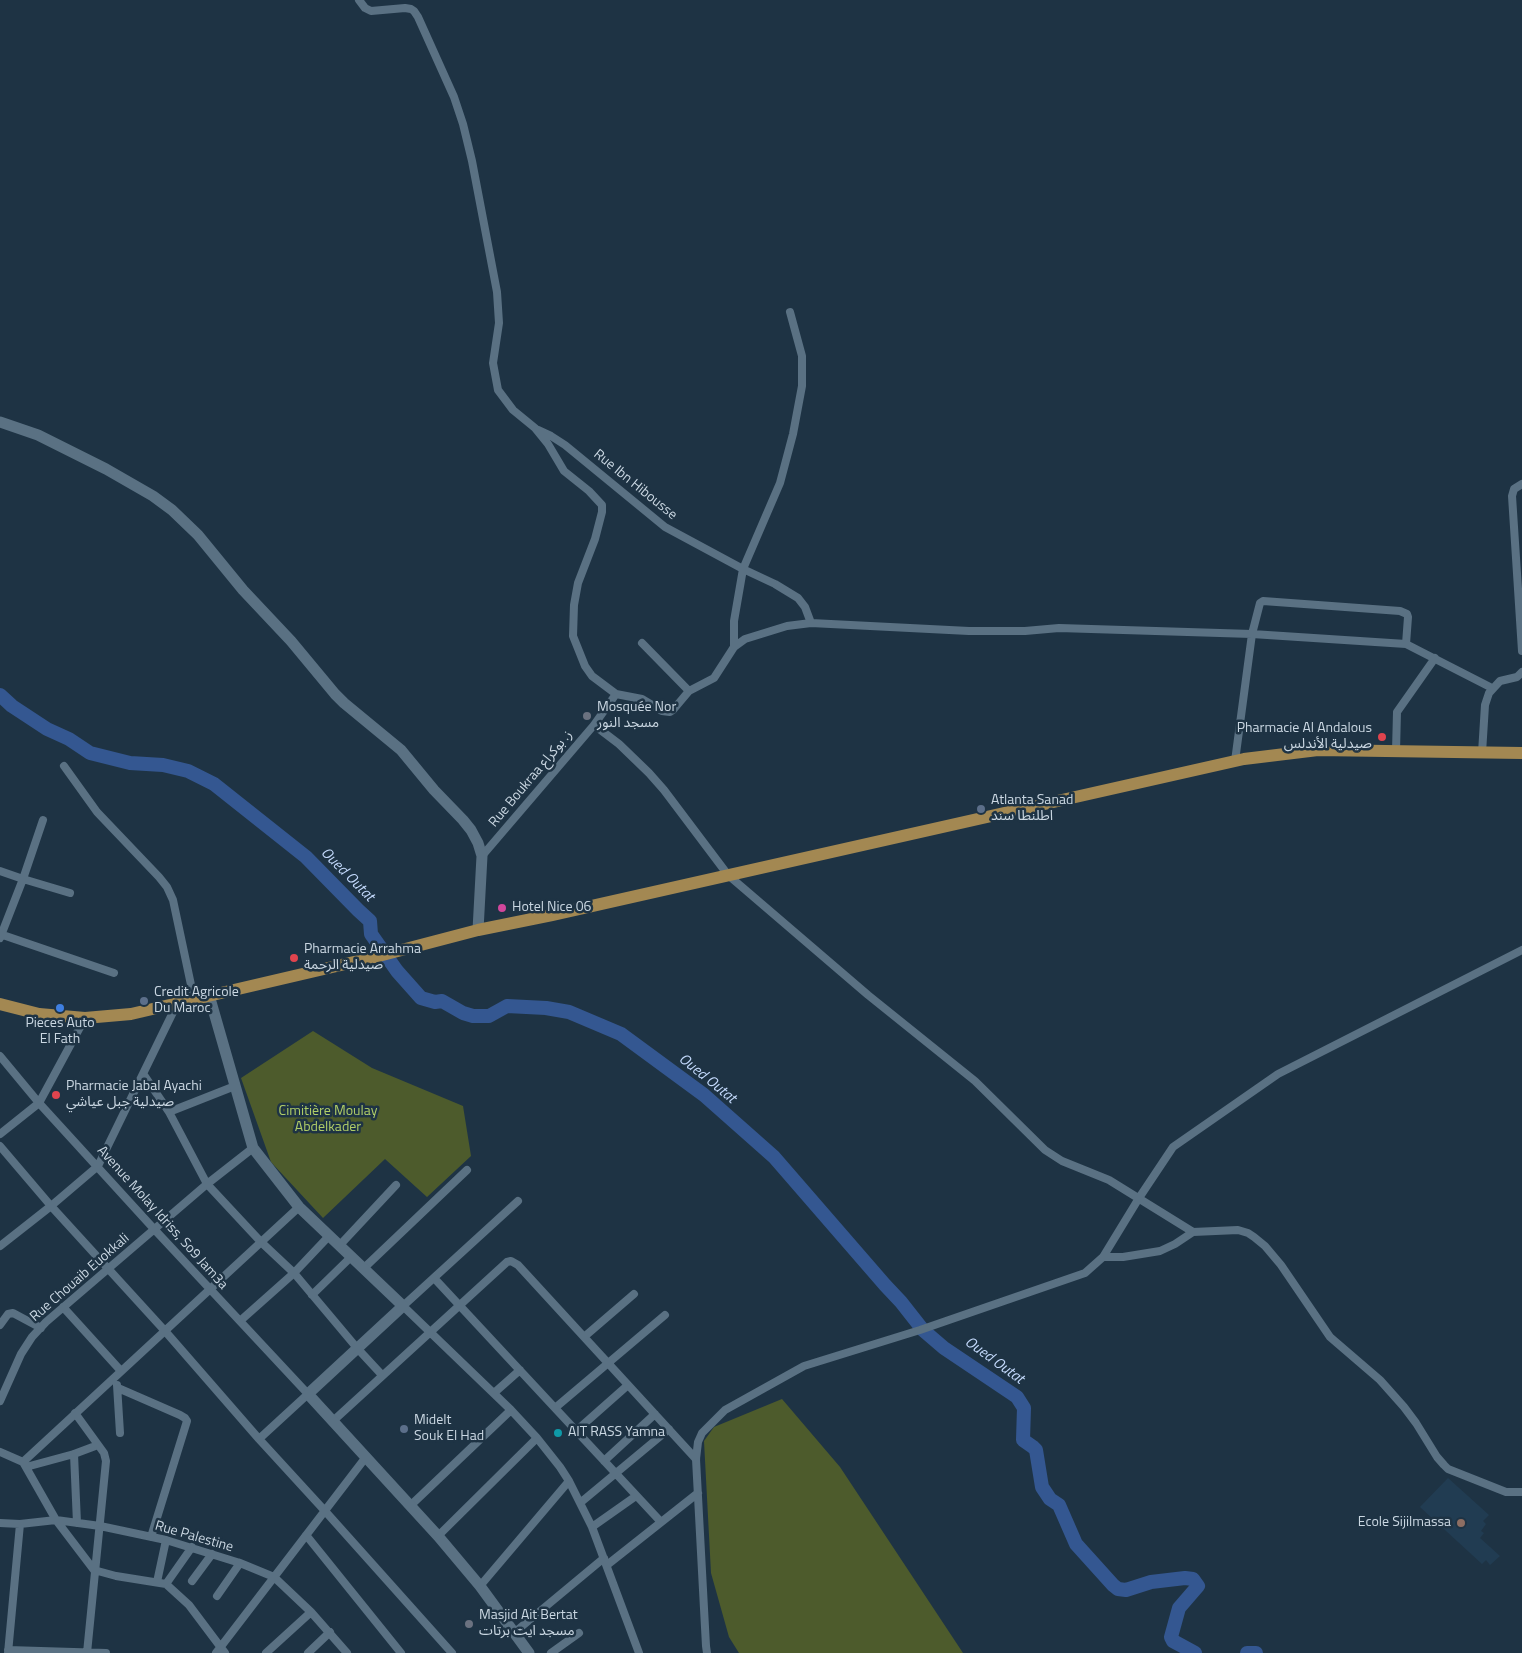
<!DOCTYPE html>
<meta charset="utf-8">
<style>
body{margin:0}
canvas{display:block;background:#1e3344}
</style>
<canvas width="1522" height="1653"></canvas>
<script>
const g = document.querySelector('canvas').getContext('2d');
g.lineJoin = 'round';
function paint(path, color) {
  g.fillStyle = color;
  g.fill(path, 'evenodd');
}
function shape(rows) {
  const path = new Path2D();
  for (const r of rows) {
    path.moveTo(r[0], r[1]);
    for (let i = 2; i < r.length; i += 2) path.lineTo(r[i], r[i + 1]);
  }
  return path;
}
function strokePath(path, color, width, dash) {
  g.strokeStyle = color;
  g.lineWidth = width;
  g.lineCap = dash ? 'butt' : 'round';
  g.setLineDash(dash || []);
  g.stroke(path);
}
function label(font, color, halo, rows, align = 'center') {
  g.font = font + ' "Titillium Web","Noto Sans Arabic",sans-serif';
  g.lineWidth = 5;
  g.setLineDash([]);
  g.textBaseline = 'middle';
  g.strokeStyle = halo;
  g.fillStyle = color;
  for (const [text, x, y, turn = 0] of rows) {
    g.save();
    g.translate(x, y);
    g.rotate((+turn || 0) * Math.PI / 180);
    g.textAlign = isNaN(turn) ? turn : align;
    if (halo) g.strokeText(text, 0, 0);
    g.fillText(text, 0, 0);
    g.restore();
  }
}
paint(shape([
 [1448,1478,1489,1515,1483,1521,1486,1524,1481,1531,1484,1533,1480,1538,1500,1556,1490,1565,1486,1560,1482,1564,1420,1507]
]), '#213c52');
paint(shape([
 [313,1031,372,1068,463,1106,471,1156,427,1197,385,1159,323,1218,271,1162,241,1078],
 [782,1399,840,1467,963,1653,739,1653,729,1637,711,1573,704,1441,714,1427]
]), '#4d5b2c');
strokePath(shape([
 [0,695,12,706,47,729,69,739,90,753,130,763,163,765,188,771,214,784,306,857,358,910,370,921,371,934,397,971,421,998,435,1002,442,1001,463,1013,473,1016,489,1016,507,1006,546,1008,569,1012,621,1034,704,1095,774,1157,885,1285,901,1302,923,1330,944,1348,1017,1397,1024,1408,1023,1440,1033,1447,1036,1450,1042,1487,1050,1499,1059,1505,1076,1544,1113,1585,1118,1589,1126,1590,1151,1582,1185,1578,1193,1579,1198,1586,1179,1608,1171,1637,1173,1641,1195,1653],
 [1247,1653,1256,1653]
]), '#345791', 14);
strokePath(shape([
 [359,0,365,8,371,11,405,8,411,9,414,11,418,17,454,97,463,124,472,161,497,292,499,323,493,363,498,390,513,410,535,428,548,444,564,471,589,491,602,505,602,512,595,539,578,583,574,605,573,636,585,666,592,676,616,694,642,699,662,711,670,712,673,710,689,691,714,678,734,647,745,639,787,626,811,623,969,631,1025,631,1059,628,1252,634,1406,644,1492,688],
 [538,430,551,436,565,445,665,527,743,569,775,584,798,598,805,607,811,623],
 [1522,484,1514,489,1512,496,1522,651],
 [642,643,689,691],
 [734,647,734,621,743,569,780,483,793,434,802,386,802,356,790,312],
 [594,725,619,744,649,773,664,790,728,875,868,995,975,1081,1045,1150,1062,1161,1109,1180,1193,1232,1238,1230,1248,1233,1254,1237,1265,1246,1281,1265,1330,1337,1380,1380,1404,1407,1416,1423,1437,1457,1444,1465,1448,1469,1506,1492,1522,1492],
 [1396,751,1397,712,1435,658],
 [1482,753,1485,705,1489,693,1500,681,1517,677,1522,672],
 [1235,761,1252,634,1260,603,1263,601,1400,611,1407,614,1408,617,1406,644],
 [64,766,97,812,159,877,167,887,173,900,194,999],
 [43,820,23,879,70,893],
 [482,856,594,725,616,694],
 [0,871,23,879,0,938],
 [0,934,114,973],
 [0,1056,39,1103,154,1229,308,1394,259,1439],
 [144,1075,169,1112,207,1184,261,1242,294,1273,357,1348,382,1375],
 [169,1112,235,1086],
 [0,1134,39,1103,85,1018],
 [0,1146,51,1206,165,1331,259,1439,325,1511,452,1653],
 [518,1201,403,1306,511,1410,537,1438,560,1467,569,1481,592,1527,639,1653],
 [0,1246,51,1206,98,1166,177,1004],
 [339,1246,396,1185],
 [1103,1257,1139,1198,1173,1147,1278,1074,1522,950],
 [364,1268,467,1170],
 [434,1278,661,1522],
 [312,1295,351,1257],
 [63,1307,121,1371],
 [240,1321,294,1273,329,1236],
 [0,1325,8,1314,13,1313,41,1328],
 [584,1337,634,1294],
 [117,1385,120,1433],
 [118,1388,180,1415,185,1418,187,1421,151,1537],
 [494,1393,520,1370],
 [0,1401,21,1354,32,1337,46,1322,207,1184,253,1148],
 [555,1408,665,1315],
 [75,1413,104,1453,106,1461,87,1653],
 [333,1421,507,1262,511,1261,518,1265,696,1459],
 [576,1431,628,1385],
 [0,1452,23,1462,56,1520,94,1570,116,1576,166,1584,189,1605,225,1653],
 [74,1454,77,1523],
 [604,1461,655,1414],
 [23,1462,299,1207],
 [26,1467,74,1454,98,1445],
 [580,1503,669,1429],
 [410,1506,511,1410],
 [0,1523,20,1524,56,1520,100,1526,166,1540,240,1563,274,1577,311,1612,347,1653],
 [592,1527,636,1496],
 [306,1535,401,1653],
 [438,1536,537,1438],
 [607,1565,698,1493],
 [192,1581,212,1554],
 [157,1582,166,1540],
 [166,1584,192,1547],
 [480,1586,569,1481],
 [217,1596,240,1563],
 [515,1632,604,1558],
 [8,1650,106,1653],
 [8,1653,20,1524],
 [216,1653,366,1457],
 [266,1653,311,1612],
 [308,1653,330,1632],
 [551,1653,579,1633],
 [707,1653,706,1646,696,1459,698,1442,702,1433,725,1410,804,1366,920,1330,1085,1273,1103,1257,1123,1257,1160,1251,1175,1244,1193,1232]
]), '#5a7183', 8);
strokePath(shape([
 [0,422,38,435,106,469,153,496,172,510,198,535,243,590,291,641,335,694,344,703,401,750,434,790,463,820,471,830,478,843,482,856,478,930],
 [209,995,253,1148,299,1207,403,1306,308,1394,438,1536,480,1586,529,1653]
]), '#5a7183', 11);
strokePath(shape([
 [0,1004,39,1014,85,1018,131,1014,371,958,478,930,552,915,1244,759,1318,750,1522,753]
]), '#a38852', 12);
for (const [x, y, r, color] of [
 [587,716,5,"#6b7280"],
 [1382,737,5,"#e0444e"],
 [981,809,5,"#5c6f8a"],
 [502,908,5,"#d1479c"],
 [294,958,5,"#e0444e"],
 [144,1001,5,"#5c6f8a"],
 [60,1008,5,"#3f7fe0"],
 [56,1095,5,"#e0444e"],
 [404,1429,5,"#5c6f8a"],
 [558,1433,5,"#0f9aa8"],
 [1461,1523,5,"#8d6e63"],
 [469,1624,5,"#6b7280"]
]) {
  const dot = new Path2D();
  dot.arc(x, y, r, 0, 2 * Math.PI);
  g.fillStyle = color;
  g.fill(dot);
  strokePath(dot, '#1e3344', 2);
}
label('14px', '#cad7e2', '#1e3344', [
 ["Rue Ibn Hibousse",635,485,39],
 ["Rue Boukraa ز. بوكراع",531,779,-50],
 ["Avenue Molay Idriss, So9 Jam3a",162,1218,48],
 ["Rue Chouaib Euokkali",80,1278,-41],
 ["Rue Palestine",194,1537,16]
]);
label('14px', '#cad7e2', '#1e3344', [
 ["Mosquée Nor",597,708],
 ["مسجد النور",597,724],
 ["Pharmacie Al Andalous",1372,729,"right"],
 ["صيدلية الأندلس",1372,745,"right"],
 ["Atlanta Sanad",991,801],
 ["اطلنطا سند",991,817],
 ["Hotel Nice 06",512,908],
 ["Pharmacie Arrahma",304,950],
 ["صيدلية الرحمة",304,966],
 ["Credit Agricole",154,993],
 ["Du Maroc",154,1009],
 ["Pieces Auto",60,1024,"center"],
 ["El Fath",60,1040,"center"],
 ["Pharmacie Jabal Ayachi",66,1087],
 ["صيدلية جبل عياشي",66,1103],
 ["Midelt",414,1421],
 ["Souk El Had",414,1437],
 ["AIT RASS Yamna",568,1433],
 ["Ecole Sijilmassa",1451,1523,"right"],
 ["Masjid Ait Bertat",479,1616],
 ["مسجد ايت برتات",479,1632]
], 'left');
label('14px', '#b0cd67', '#1e3344', [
 ["Cimitière Moulay",328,1112],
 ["Abdelkader",328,1128]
]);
label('italic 15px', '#c3d9fb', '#1e3344', [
 ["Oued Outat",347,875,45],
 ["Oued Outat",707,1079,39],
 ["Oued Outat",994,1361,36]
]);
</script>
